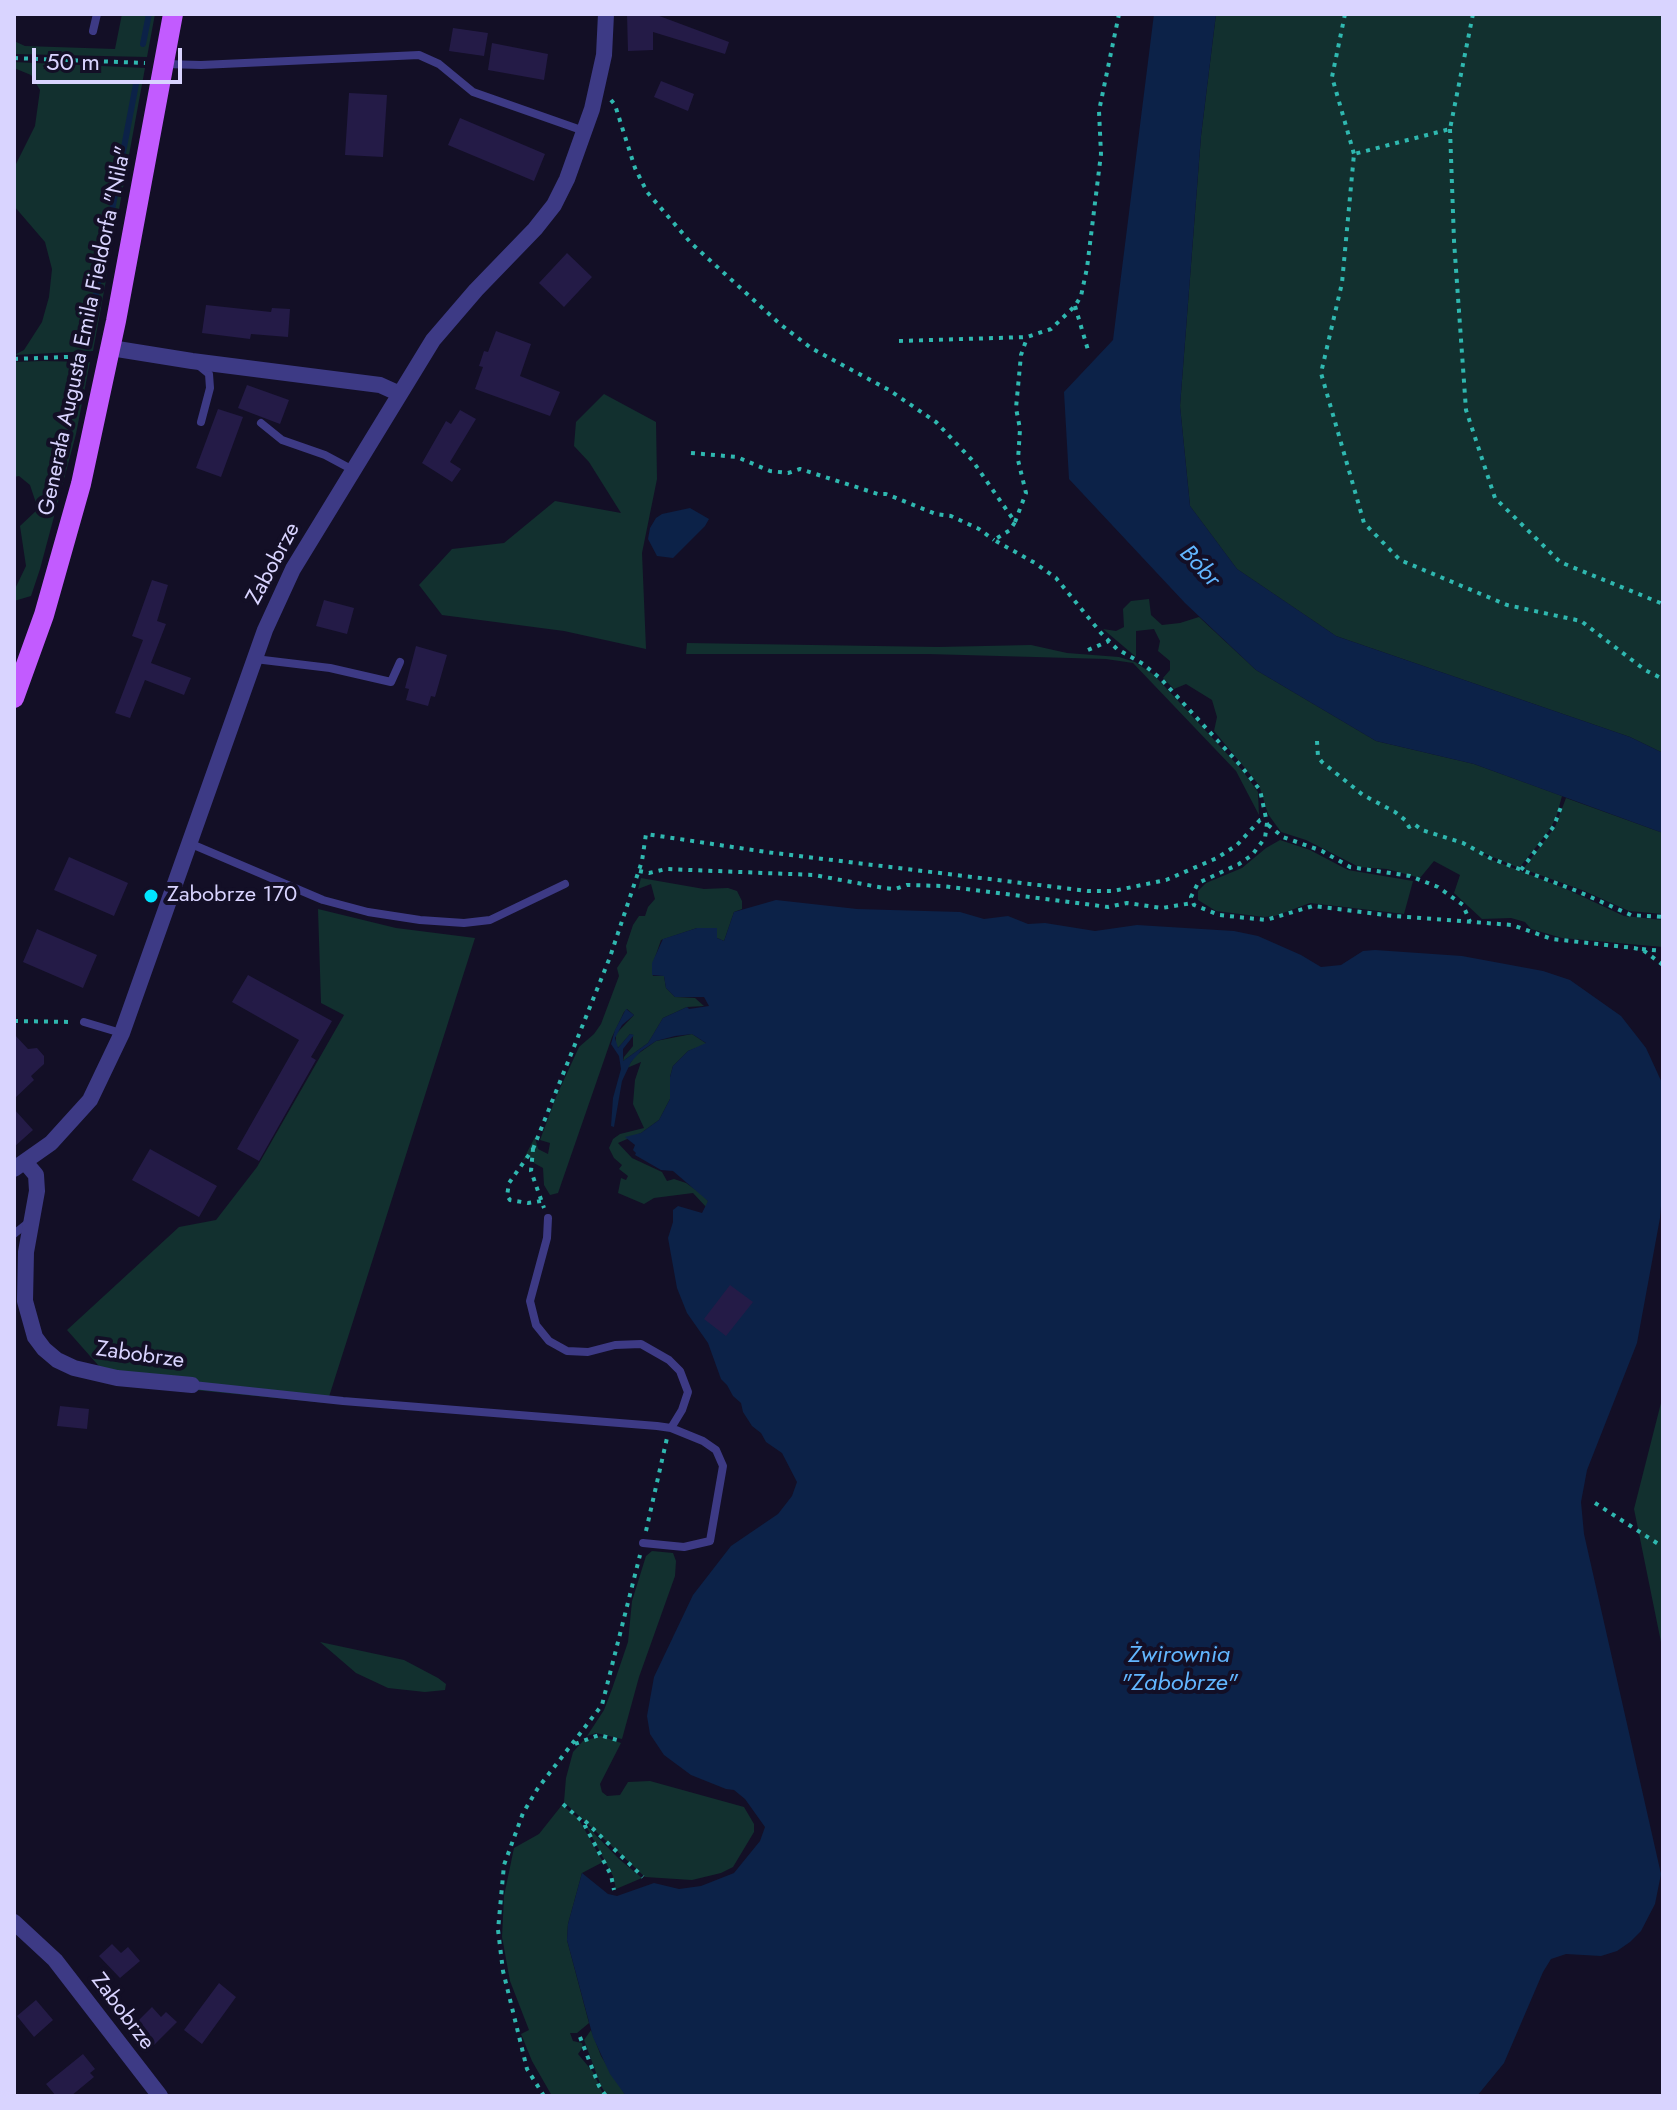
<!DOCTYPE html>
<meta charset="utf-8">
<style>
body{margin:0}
#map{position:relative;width:1677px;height:2110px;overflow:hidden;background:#130f26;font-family:Jost,sans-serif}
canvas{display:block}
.frame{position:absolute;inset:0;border:16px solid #d9d4ff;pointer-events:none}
.scale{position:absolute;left:32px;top:48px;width:150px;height:36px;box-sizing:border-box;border:4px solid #d9d4ff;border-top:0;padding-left:10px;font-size:24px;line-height:28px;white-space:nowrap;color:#d9d4ff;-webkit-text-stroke:6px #130f26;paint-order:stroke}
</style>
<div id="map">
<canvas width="1677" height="2110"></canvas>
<div class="frame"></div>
<div class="scale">50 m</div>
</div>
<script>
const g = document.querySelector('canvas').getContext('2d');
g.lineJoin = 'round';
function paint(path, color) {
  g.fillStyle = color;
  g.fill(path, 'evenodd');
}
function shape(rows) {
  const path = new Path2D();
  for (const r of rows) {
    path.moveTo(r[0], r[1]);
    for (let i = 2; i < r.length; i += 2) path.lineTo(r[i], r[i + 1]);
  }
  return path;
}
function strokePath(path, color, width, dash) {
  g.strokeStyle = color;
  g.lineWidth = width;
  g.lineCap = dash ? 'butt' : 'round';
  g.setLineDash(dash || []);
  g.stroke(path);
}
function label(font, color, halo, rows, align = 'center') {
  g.font = font + ' Jost,sans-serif';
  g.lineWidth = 8;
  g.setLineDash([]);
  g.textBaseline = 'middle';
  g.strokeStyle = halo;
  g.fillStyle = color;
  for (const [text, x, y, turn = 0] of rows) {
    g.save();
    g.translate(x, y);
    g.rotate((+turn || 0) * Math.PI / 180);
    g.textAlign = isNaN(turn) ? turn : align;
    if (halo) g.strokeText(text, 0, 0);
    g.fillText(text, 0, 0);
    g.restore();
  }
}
paint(shape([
 [122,14,155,14,147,57,14,54,14,41,25,46,115,49],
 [1216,14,1663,14,1663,753,1630,737,1336,636,1237,569,1190,506,1180,406,1201,136],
 [14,62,145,68,93,351,14,355,24,350,42,322,49,297,52,269,45,242,14,206,14,168,35,126,40,90,31,75,14,68],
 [42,361,90,362,76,434,40,569,31,596,14,601,14,591,26,566,20,526,38,509,30,485,19,476,14,477,14,362],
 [604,394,656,422,657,479,642,553,646,649,564,631,442,615,419,585,452,549,504,543,555,501,621,513,589,462,574,446,576,422],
 [1149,599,1151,615,1162,625,1180,623,1199,617,1256,670,1376,741,1474,764,1562,796,1556,818,1548,832,1519,868,1481,852,1490,859,1564,888,1624,916,1663,920,1663,947,1562,938,1531,929,1525,922,1511,918,1482,919,1454,893,1460,875,1434,861,1420,878,1387,869,1359,867,1306,840,1281,832,1268,814,1259,785,1214,731,1217,717,1212,700,1186,684,1174,689,1163,678,1170,670,1170,661,1158,651,1160,641,1154,629,1136,631,1136,657,1103,629,1116,631,1124,627,1123,609,1131,601],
 [687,643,938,647,1031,645,1067,653,1119,657,1135,662,1154,675,1242,770,1258,792,1259,815,1236,771,1133,663,1106,659,928,654,686,654],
 [1566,798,1663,833,1663,914,1629,911,1582,890,1523,869,1555,827],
 [1280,840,1310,850,1348,870,1413,881,1404,914,1310,903,1275,916,1264,917,1216,911,1198,900,1198,891,1206,883,1242,868,1266,848],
 [641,878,704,889,728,888,737,891,742,901,742,909,734,912,724,941,717,938,717,928,697,928,661,940,652,966,653,976,664,976,666,988,675,997,695,998,704,1006,687,1007,663,1018,648,1043,623,1061,624,1057,633,1046,633,1035,630,1034,618,1048,616,1045,616,1034,634,1015,627,1009,624,1012,612,1037,558,1193,550,1195,544,1185,543,1168,534,1163,530,1157,523,1160,535,1137,538,1149,548,1154,550,1143,540,1140,556,1097,579,1047,594,1034,601,1024,619,976,617,968,627,953,626,946,633,925,639,916,645,916,648,907,655,899,651,884,638,889],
 [318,909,396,928,475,938,327,1403,113,1382,67,1330,179,1227,216,1220,257,1167,344,1015,321,1003],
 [692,1034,707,1044,688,1051,673,1066,670,1077,670,1099,659,1120,641,1133,618,1143,632,1158,662,1172,667,1181,674,1179,686,1183,703,1195,708,1201,707,1208,693,1193,654,1198,644,1204,618,1193,621,1178,626,1180,628,1176,619,1169,622,1165,614,1158,609,1148,613,1139,620,1134,644,1128,633,1104,635,1080,641,1062,627,1068,635,1056,656,1041],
 [1663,1395,1663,1652,1634,1509],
 [652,1551,673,1553,676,1561,675,1576,639,1677,622,1739,596,1733,587,1736,604,1710,612,1689,628,1642,632,1601,646,1556],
 [320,1642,404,1660,438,1678,446,1684,445,1690,425,1692,388,1688,356,1673],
 [601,1736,621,1743,600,1784,602,1792,607,1796,620,1795,628,1782,650,1781,744,1807,754,1824,754,1832,733,1867,721,1873,692,1880,645,1877,564,1802,566,1778,573,1752,583,1741],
 [562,1805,578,1818,603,1862,582,1873,568,1924,567,1940,589,2023,577,2033,570,2033,573,2041,582,2043,583,2047,578,2054,593,2072,604,2096,552,2096,532,2061,521,2034,529,2030,510,1981,502,1937,504,1896,514,1848,539,1834],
 [585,1824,619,1859,642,1878,616,1889,613,1876],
 [591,2030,601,2056,626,2096,607,2096,601,2086,584,2040]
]), '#12302f');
paint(shape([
 [1154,14,1216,14,1201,136,1180,406,1190,506,1237,569,1336,636,1630,737,1663,753,1663,833,1474,764,1376,741,1256,670,1185,603,1069,479,1064,392,1113,340],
 [690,508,709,519,705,526,673,558,657,556,648,539,650,528,656,518,662,514],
 [776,900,857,909,960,912,984,919,1008,916,1028,924,1045,923,1095,931,1137,925,1234,931,1258,936,1301,955,1321,967,1341,965,1363,951,1375,950,1462,956,1543,971,1570,980,1621,1016,1646,1048,1663,1085,1663,1183,1660,1218,1637,1343,1587,1470,1581,1502,1584,1534,1661,1874,1655,1904,1641,1931,1630,1942,1617,1951,1601,1956,1566,1954,1551,1959,1543,1972,1504,2063,1477,2096,626,2096,610,2074,593,2037,567,1940,568,1924,582,1873,608,1894,617,1896,654,1883,679,1889,701,1886,734,1873,760,1841,765,1827,745,1799,734,1790,726,1789,691,1775,664,1755,650,1734,647,1716,654,1677,693,1595,731,1546,778,1514,792,1496,797,1482,782,1453,766,1442,761,1433,752,1426,743,1412,741,1403,733,1396,727,1385,721,1379,708,1343,687,1313,677,1288,668,1238,673,1222,673,1210,678,1206,702,1213,708,1201,673,1171,661,1170,635,1155,636,1153,633,1150,635,1145,625,1137,641,1133,659,1120,670,1099,670,1077,673,1066,688,1051,706,1043,692,1034,675,1036,656,1041,641,1051,631,1062,622,1081,614,1127,611,1126,613,1098,621,1069,619,1056,611,1044,615,1030,626,1009,634,1015,622,1025,615,1038,618,1048,630,1034,634,1035,623,1049,623,1061,648,1043,663,1018,687,1007,689,1009,709,1006,704,997,675,997,666,988,664,976,652,975,652,963,663,939,697,928,717,928,717,938,724,941,734,912]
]), '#0c2248');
strokePath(shape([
 [143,44,149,14],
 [87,342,136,84]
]), '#0c2248', 6);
paint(shape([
 [627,14,654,14,729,42,725,54,653,32,653,50,628,51],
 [453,28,488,33,484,56,449,51],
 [492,43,548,54,544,80,488,70],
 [661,81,694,94,688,111,654,97],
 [349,93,387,95,383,157,345,155],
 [460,118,545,154,534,181,448,145],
 [567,253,592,277,564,307,539,283],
 [206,305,271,312,272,308,290,309,288,337,251,334,250,339,202,333],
 [496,331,531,344,520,376,560,392,550,416,475,389,483,367,479,366,484,351,488,352],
 [247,385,289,400,280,424,238,408],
 [218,409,243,417,221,477,196,468],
 [460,410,476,419,450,462,461,469,452,482,422,463,446,421,451,424],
 [152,580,168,585,157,621,166,624,151,663,191,678,184,695,145,680,130,718,115,713,143,640,132,636],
 [324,600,354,608,347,634,316,626],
 [416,646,447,655,435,697,431,696,428,706,406,700,409,689,405,688],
 [69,857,128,883,114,916,54,890],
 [37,929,97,955,83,988,23,962],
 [248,975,332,1021,311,1057,316,1060,259,1161,237,1149,299,1040,232,1002],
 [14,1034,28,1049,37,1048,44,1056,44,1064,31,1076,34,1080,14,1099],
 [14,1109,33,1130,14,1147],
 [150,1149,217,1186,199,1217,132,1180],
 [730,1285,753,1302,726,1336,704,1319],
 [60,1406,89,1409,87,1429,57,1426],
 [112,1944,121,1953,128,1947,140,1961,120,1978,99,1956],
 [219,1983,236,1997,202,2044,184,2030],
 [36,2000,53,2020,34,2037,17,2016],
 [152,2007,161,2017,166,2012,177,2022,151,2048,131,2028],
 [83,2054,95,2069,90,2073,94,2077,71,2096,56,2096,46,2084]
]), '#241b47');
strokePath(shape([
 [1345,14,1332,77,1354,154],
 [1473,14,1450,129,1354,154,1342,283,1321,373,1364,523,1400,560,1507,605,1581,621,1645,670,1663,679],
 [14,58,145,63],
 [611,100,615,105,635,168,647,192,691,243,780,324,811,348,889,390,936,422,972,460,1015,522,1010,530,994,540,1035,563,1056,578,1101,633,1117,649,1143,664,1161,679,1241,766,1260,790,1267,823,1265,838,1252,855,1239,864,1198,883,1191,897,1194,905,1219,915,1266,920,1313,906,1394,916,1512,925,1552,939,1634,948,1643,950,1663,965],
 [1450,129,1454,241,1466,410,1495,498,1560,562,1663,604],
 [1075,306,1088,350],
 [899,341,1027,337,1051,329,1075,306,1081,296,1087,268,1101,154,1099,111,1119,14],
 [14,359,91,356],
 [691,453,737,457,770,471,788,473,800,469,878,494,886,494,936,514,951,516,979,529,994,540],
 [1015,522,1026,493,1018,460,1020,429,1016,408,1021,355,1027,338],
 [1088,650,1109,641],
 [1317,741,1318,757,1322,762,1363,795,1395,812,1405,820,1409,827,1414,824,1422,830,1463,843,1490,858,1577,891,1631,915,1663,917],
 [1268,825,1283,837,1322,851,1350,867,1410,876,1438,887,1463,905,1470,922],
 [1521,870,1554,826,1562,804],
 [639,871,649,873,666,869,814,875,884,888,895,889,907,885,943,886,1108,907,1127,903,1162,908,1192,903],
 [1642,949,1663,951],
 [14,1021,72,1022],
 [533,1149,610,957,642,861,646,834,766,852,1088,891,1113,891,1166,880,1217,858,1237,845,1260,820,1266,818],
 [541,1201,528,1203,510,1200,507,1196,509,1183,533,1149,531,1171,544,1208],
 [1595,1503,1663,1547],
 [646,1531,667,1438],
 [575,1744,599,1735,621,1741],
 [563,1804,583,1822,611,1875,614,1890],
 [585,1821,643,1877],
 [580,2037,599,2086,606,2096],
 [544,2096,527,2069,503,1971,498,1930,504,1865,523,1813,538,1788,602,1705,640,1555]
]), '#2fb8b0', 4, [4, 6]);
strokePath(shape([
 [93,31,97,14],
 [164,64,201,65,419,55,439,64,473,92,584,131],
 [198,365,209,374,210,388,201,422],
 [261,423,282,440,325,455,353,470],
 [255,659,330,668,391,682,400,662],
 [189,843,323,900,368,912,420,920,464,923,490,920,565,884],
 [84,1022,121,1033],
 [548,1218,547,1238,530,1301,536,1325,549,1341,567,1351,588,1352,615,1345,641,1344,669,1360,680,1371,688,1392,682,1410,671,1428],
 [14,1234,29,1222],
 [193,1385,343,1401,657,1426,671,1428,703,1441,716,1450,723,1466,710,1541,684,1547,643,1543]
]), '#3d3a85', 8);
strokePath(shape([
 [111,348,192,361,380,385,400,394],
 [25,1162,36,1175,37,1191,26,1252,25,1301,35,1337,44,1349,57,1360,74,1368,117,1378,192,1385],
 [14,1169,51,1143,90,1100,122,1033,265,630,293,569,433,340,476,290,535,229,554,205,567,179,592,109,604,55,606,14],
 [14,1922,55,1960,160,2096]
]), '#3d3a85', 16);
strokePath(shape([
 [14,698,44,615,81,484,116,321,173,14]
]), '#c25bff', 20);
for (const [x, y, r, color] of [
 [151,896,8,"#00e5ff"]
]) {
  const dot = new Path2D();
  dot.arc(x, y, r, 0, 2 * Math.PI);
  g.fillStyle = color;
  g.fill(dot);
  strokePath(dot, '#130f26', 3);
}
label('22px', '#d9d4ff', '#130f26', [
 ["Generała Augusta Emila Fieldorfa \"Nila\"",86,331,-78],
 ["Zabobrze",274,564,-62],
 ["Zabobrze",140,1356,8],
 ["Zabobrze",122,2012,53]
]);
label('22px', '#d9d4ff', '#130f26', [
 ["Zabobrze 170",167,896]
], 'left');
label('italic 24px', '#62b6ff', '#130f26', [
 ["Bóbr",1199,567,47],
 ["Żwirownia",1179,1656],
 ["\"Zabobrze\"",1179,1684]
]);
</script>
